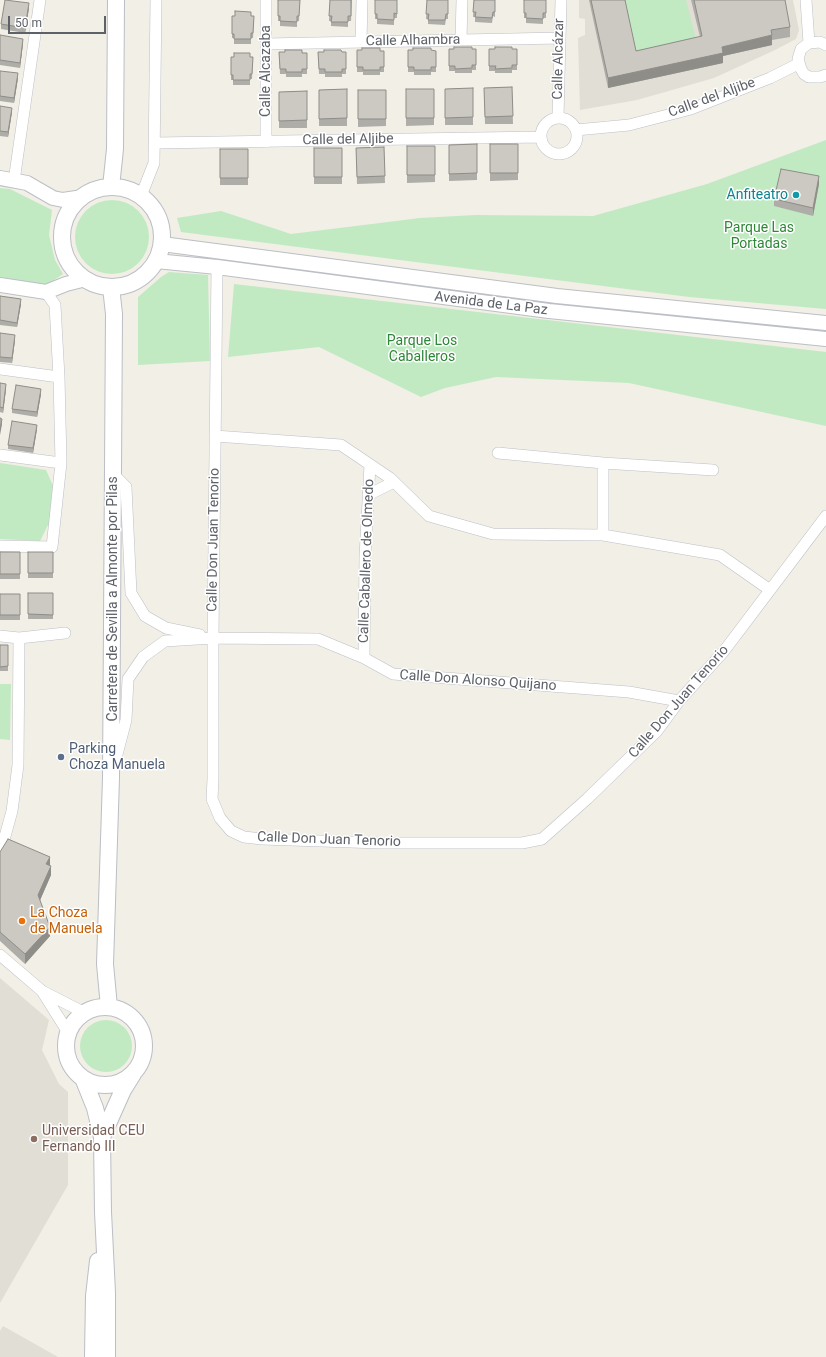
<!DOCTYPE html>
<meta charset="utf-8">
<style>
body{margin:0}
#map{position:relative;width:826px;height:1357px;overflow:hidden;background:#f1efe6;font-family:Roboto,sans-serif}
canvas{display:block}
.scale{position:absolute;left:8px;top:16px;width:98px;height:18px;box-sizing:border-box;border:2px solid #5d6168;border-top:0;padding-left:5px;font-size:12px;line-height:14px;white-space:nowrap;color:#5d6168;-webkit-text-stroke:3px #fff;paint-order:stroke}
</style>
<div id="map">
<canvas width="826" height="1357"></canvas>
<div class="scale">50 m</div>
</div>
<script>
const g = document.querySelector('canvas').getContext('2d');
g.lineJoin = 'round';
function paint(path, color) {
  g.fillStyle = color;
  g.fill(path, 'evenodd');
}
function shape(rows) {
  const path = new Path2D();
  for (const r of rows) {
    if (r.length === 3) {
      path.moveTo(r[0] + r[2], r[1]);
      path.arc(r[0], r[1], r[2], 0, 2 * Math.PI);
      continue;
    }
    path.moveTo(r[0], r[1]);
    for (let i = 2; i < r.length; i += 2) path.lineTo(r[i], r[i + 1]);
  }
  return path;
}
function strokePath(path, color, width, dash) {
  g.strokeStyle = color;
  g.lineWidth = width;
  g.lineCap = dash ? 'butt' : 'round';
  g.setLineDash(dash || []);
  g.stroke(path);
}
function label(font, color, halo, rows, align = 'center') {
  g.font = font + ' Roboto,sans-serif';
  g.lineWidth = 3;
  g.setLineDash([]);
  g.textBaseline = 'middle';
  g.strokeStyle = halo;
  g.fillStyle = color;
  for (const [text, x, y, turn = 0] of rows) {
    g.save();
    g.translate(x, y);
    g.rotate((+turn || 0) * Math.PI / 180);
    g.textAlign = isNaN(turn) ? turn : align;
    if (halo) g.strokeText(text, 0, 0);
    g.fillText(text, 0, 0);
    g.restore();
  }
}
paint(shape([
 [579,0,793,0,799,30,796,39,775,50,714,78,637,100,580,110,578,38,585,35,585,19,579,18],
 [0,978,49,1020,42,1050,59,1084,68,1092,68,1185,0,1303],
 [3,1326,58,1357,0,1357,0,1331]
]), '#e1ded5');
paint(shape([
 [623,0,686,0,697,43,637,58],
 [826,140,826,309,689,297,181,232,177,218,221,211,291,234,420,218,476,215,593,216,707,184],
 [0,188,10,189,52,210,49,235,55,260,63,274,47,285,0,277],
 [112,237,37],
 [169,272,208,275,210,361,138,365,138,297,161,277],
 [234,284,826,352,826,426,629,383,496,377,445,388,421,397,319,347,228,357],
 [0,463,46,470,54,488,49,523,40,541,0,539],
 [0,684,11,684,10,740,0,739],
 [106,1046,26]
]), '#c1eac3');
const minor = shape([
 [806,0,809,43],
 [461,40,462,0],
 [361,42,362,0],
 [266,44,560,38],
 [826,45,820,42,809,43,801,49,798,59,801,69,804,74,809,77,820,77,826,75],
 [559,136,18],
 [558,118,561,0],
 [576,130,629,125,691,109,770,78,798,64],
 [266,142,266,0],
 [155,143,541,137],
 [14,181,40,0],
 [141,196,154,163,156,0],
 [217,267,213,638,213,779,212,799,220,818,231,831,244,837,262,839,380,843,522,843,542,839,587,799,657,731,679,701,724,651,826,516],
 [0,369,59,377],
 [215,436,341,445,390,478,429,516,493,534,603,535,720,555,770,590],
 [498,453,603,463,603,535],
 [0,455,61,463],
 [603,463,713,470],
 [114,475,126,487,131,593,145,616,166,628,200,635],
 [368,495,394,482],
 [0,546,52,547,61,463,59,377,55,305,46,292],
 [0,636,19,638,65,633],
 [364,658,365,556,370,465],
 [115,762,126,720,128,679,143,657,165,641,213,638,318,639,364,658,393,674,629,692,679,701],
 [0,846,4,840,12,811,18,765,19,638],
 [0,955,42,991,85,1013],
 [42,991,69,1034]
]);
const tertiary = shape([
 [0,178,27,183,53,198,63,200,83,197],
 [162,244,557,296,826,323],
 [156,261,217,267,549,311,826,339],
 [0,285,46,292,66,284,86,279]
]);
const secondary = shape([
 [111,187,115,149,116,0],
 [112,237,50],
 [109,1007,105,964,111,778,114,314,111,287],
 [105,1046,39],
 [83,1078,95,1108,102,1137,103,1212,107,1293,107,1357],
 [102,1137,123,1090,133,1074],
 [93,1357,94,1296,98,1261]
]);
strokePath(minor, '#bdbfc6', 12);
strokePath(tertiary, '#bdbfc6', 16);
strokePath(secondary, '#bbbec5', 18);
strokePath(minor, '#fff', 11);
strokePath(tertiary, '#fff', 14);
strokePath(secondary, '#fff', 16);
paint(shape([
 [278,0,300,0,299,21,297,21,297,27,280,26,280,21,278,21],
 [330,0,352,0,351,21,348,21,348,27,331,26,331,21,329,21],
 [375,0,397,0,397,18,394,18,394,25,377,24,377,19,375,19],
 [427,0,448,0,448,19,446,19,445,25,428,24,428,19,426,19],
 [474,0,495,0,495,17,493,16,492,23,475,22,475,17,473,17],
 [524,0,546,0,546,18,543,18,543,24,526,23,526,18,524,18],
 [589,0,625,0,636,51,700,37,691,0,785,0,790,27,790,37,772,40,772,45,723,56,723,63,608,88],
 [29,8,25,33,1,29,1,24],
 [232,16,251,16,254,21,253,38,251,38,251,44,234,44,234,38,232,38],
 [0,35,23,43,20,68,0,65],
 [449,49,476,49,476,70,472,70,472,73,455,73,455,71,449,71],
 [489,49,517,49,517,70,512,70,512,73,495,73,495,71,489,71],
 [357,50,384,51,384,72,380,72,380,75,363,75,363,72,357,72],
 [408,50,436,51,436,72,431,72,431,75,414,75,414,72,408,72],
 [279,52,307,53,307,74,302,74,302,77,286,77,286,74,280,74],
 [318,52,346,52,346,74,342,74,342,77,325,77,325,74,319,74],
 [231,57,253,57,252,79,250,79,250,85,233,85,233,80,231,80],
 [0,71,18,78,14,103,0,101],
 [512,87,513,124,485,124,484,88],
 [473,88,473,125,445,125,445,89],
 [347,89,347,126,319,126,319,90],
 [406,89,434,89,434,125,406,126],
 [358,90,386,90,386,126,358,127],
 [307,91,307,128,279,128,279,92],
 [0,106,12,112,8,137,0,136],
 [477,144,477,180,449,181,449,145],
 [490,144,518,144,518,180,490,181],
 [407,146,435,146,435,182,407,183],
 [384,147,385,183,357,184,356,148],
 [314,148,342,148,342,184,314,184],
 [220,149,248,149,248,185,220,185],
 [819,184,813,216,774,206,774,199],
 [0,296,21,304,17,327,0,325],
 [0,333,15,340,12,363,0,362],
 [0,383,6,389,3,413,0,412],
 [41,394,37,417,12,413,12,409],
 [37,429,33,453,8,449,8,445],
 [0,552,20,552,20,579,0,579],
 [28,552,53,552,53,578,28,578],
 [28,593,53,593,53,619,28,619],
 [0,594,20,594,20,620,0,620],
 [0,645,8,645,8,671,0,671],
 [0,852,50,866,51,875,40,900,50,936,25,964,0,941]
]), '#afada8');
paint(shape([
 [29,3,29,8,25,33,25,28],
 [772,35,772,45,723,56,723,63,608,88,608,78,722,47],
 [23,39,23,43,20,68,20,63],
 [18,73,18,78,14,103,14,98],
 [12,108,12,112,8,137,8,132],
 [819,176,819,184,813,216,813,208],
 [21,299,21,304,17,327,17,323],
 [15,335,15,340,12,363,12,358],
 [6,384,6,389,3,413,3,408],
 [41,389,41,394,37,417,37,412],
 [2,419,2,424,0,435,0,430],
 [37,425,37,429,33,453,33,448],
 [50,857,50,866,46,864],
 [51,866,51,875,38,905,38,895],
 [50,927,50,936,25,964,25,954]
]), '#8f8d88');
const building = shape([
 [5,0,29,3,25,28,1,24,5,0],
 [278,0,300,0,299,16,297,16,297,22,280,21,280,16,278,16,278,0],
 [330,0,351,0,351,16,348,16,348,22,331,22,332,16,329,16,330,0],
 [375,0,397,0,397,14,394,13,394,20,377,19,377,14,375,14,375,0],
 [427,0,448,0,448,14,446,14,445,20,428,20,429,14,426,14,427,0],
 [474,0,495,0,495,12,493,12,492,18,475,17,476,12,473,12,474,0],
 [524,0,546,0,546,13,543,13,543,19,526,18,526,13,524,13,524,0],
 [591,0,625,0,636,51,702,36,694,0,785,0,790,27,771,30,772,35,722,47,723,53,608,78,591,0],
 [235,11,251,12,251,16,254,16,253,33,251,33,251,39,234,39,234,34,232,34,232,16,235,16,235,11],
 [0,35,23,39,20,63,0,60,0,35],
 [454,47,472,47,472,49,476,49,476,65,472,65,472,68,455,69,455,66,449,66,449,49,454,49,454,47],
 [495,47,512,47,512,49,517,49,517,65,512,65,512,68,495,69,496,66,489,66,489,49,495,49,495,47],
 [362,48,380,48,380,51,384,51,384,67,380,67,380,70,363,70,363,67,357,67,357,50,362,50,362,48],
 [413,48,431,48,431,50,436,51,436,67,431,67,431,70,414,70,414,67,408,67,408,50,413,50,413,48],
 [285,50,302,50,302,53,307,53,307,69,302,69,302,72,286,72,286,69,280,69,279,52,285,52,285,50],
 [324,50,341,50,342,52,346,52,346,69,342,69,342,72,325,72,325,69,319,69,318,52,324,52,324,50],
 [234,53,250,53,250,57,253,57,252,74,250,74,250,80,233,80,233,75,231,75,231,57,234,57,234,53],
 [0,71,18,73,14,98,0,96,0,71],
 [512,87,513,116,485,117,484,88,512,87],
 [473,88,473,117,445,118,445,89,473,88],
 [347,89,347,118,319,119,319,90,347,89],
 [406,89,434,89,434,118,406,118,406,89],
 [358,90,386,90,386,119,358,119,358,90],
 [307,91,307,120,279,121,279,92,307,91],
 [0,106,12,108,8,132,0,131,0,106],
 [477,144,477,173,449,174,449,145,477,144],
 [490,144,518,144,518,173,490,173,490,144],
 [407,146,435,146,435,175,407,175,407,146],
 [384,147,385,176,357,177,356,148,384,147],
 [314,148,342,148,342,177,314,177,314,148],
 [220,149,248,149,248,178,220,178,220,149],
 [781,169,819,176,813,208,774,199,781,169],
 [0,296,21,299,17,323,0,320,0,296],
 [0,333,15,335,12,358,0,357,0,333],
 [0,383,6,384,3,408,0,407,0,383],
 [16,385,41,389,37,412,12,409,16,385],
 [0,418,2,419,0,430,0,418],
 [12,421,37,425,33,448,8,445,12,421],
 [0,552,20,552,20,574,0,574,0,552],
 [28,552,53,552,53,573,28,573,28,552],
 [28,593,53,593,53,615,28,614,28,593],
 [0,594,20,594,20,615,0,615,0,594],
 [0,645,8,645,8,666,0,667,0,645],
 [8,839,50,857,46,864,51,866,38,895,50,927,25,954,0,932,0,852,8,839]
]);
paint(building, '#ccc9c3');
strokePath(building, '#8f8d88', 1);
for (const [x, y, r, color] of [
 [796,195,4,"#0f9aa8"],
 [61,757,4,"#5c6f8a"],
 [22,921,4,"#e8710a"],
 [34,1139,4,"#8d6e63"]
]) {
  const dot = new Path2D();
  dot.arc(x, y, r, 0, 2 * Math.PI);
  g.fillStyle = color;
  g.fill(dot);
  strokePath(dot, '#fff', 1.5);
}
label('14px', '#5d6168', '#fff', [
 ["Calle Alhambra",413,41,-1],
 ["Calle Alcázar",559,59,-89],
 ["Calle Alcazaba",266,71,-90],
 ["Calle del Aljibe",712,98,-20],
 ["Calle del Aljibe",348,140,-1],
 ["Avenida de La Paz",491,304,7],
 ["Calle Don Juan Tenorio",214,540,-89],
 ["Calle Caballero de Olmedo",367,561,-88],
 ["Carretera de Sevilla a Almonte por Pilas",113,599,-90],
 ["Calle Don Alonso Quijano",478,681,4],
 ["Calle Don Juan Tenorio",679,702,-49],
 ["Calle Don Juan Tenorio",329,840,2]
]);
label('14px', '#0d838f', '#fff', [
 ["Anfiteatro",788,195]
], 'right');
label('14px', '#2e8637', '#fff', [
 ["Parque Las",759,228],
 ["Portadas",759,244],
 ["Parque Los",422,341],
 ["Caballeros",422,357]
]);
label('14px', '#4e5e75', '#fff', [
 ["Parking",69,749],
 ["Choza Manuela",69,765]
], 'left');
label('14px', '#c56008', '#fff', [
 ["La Choza",30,913],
 ["de Manuela",30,929]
], 'left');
label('14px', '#785e54', '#fff', [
 ["Universidad CEU",42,1131],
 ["Fernando III",42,1147]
], 'left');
</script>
